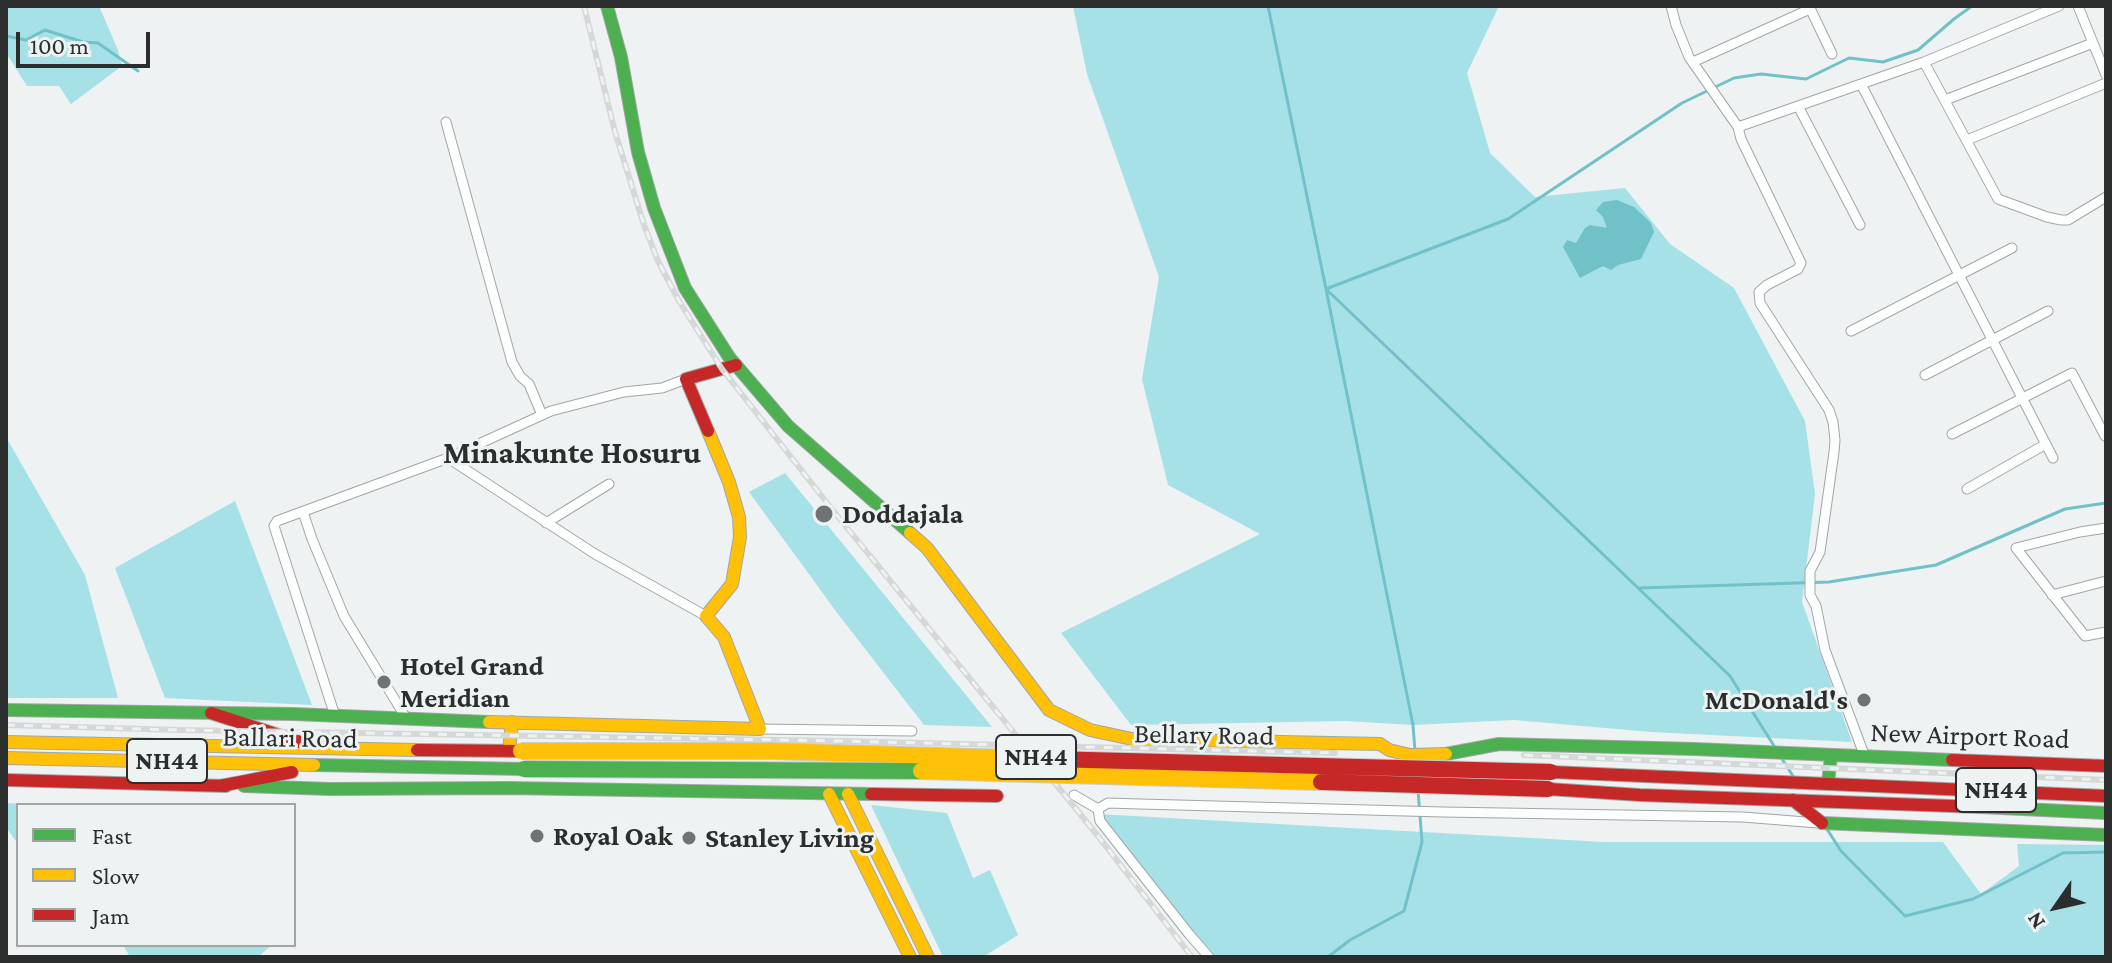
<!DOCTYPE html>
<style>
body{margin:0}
#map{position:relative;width:2112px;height:963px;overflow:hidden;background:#eef2f2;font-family:"Crimson Pro",serif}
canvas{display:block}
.frame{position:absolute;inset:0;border:8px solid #2c2e2e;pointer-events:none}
.legend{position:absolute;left:16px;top:803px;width:280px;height:144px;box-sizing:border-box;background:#edf3f3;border:2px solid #a0a4a4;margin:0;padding:10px 14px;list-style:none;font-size:24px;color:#2c2e2e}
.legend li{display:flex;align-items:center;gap:16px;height:40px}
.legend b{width:40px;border:2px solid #a0a4a4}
.north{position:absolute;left:2016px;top:867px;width:80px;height:80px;-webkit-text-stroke:6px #edf3f3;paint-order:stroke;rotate:236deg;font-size:22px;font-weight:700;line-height:32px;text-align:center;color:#2c2e2e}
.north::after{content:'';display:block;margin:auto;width:28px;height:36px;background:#2c2e2e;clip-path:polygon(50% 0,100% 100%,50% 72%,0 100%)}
.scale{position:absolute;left:16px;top:32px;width:134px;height:36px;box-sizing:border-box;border:4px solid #2c2e2e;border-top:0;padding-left:10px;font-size:24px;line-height:28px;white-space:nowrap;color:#2c2e2e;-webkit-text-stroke:6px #edf3f3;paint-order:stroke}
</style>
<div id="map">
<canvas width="2112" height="963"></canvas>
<div class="frame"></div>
<ul class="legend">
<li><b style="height:10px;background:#4caf50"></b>Fast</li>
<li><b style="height:10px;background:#ffc107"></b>Slow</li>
<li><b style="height:10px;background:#c62828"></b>Jam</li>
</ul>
<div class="north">N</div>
<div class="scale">100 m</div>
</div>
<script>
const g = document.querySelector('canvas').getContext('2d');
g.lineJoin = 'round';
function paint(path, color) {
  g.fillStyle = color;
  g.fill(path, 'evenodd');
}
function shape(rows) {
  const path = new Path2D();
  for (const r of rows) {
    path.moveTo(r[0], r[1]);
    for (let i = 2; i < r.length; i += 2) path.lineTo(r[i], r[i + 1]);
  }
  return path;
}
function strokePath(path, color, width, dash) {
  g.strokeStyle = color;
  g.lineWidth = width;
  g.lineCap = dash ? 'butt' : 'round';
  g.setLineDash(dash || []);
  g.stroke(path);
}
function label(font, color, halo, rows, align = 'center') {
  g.font = font + ' "Crimson Pro",serif';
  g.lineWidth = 6;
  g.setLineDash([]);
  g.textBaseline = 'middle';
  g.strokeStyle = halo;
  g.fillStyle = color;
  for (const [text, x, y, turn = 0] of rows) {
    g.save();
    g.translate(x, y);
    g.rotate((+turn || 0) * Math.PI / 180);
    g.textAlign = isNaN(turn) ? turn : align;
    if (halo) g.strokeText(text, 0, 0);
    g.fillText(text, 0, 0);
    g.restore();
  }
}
paint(shape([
 [6,6,99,6,118,50,122,66,71,104,59,86,27,86,6,53],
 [1073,6,1499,6,1467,73,1490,153,1535,197,1625,188,1670,244,1734,288,1805,421,1815,494,1802,602,1852,742,1651,732,1514,720,1413,725,1346,721,1131,725,1061,633,1260,534,1168,485,1142,379,1159,277,1087,74],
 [6,437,85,575,118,698,6,698],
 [785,473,992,727,924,725,838,614,749,492],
 [235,501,312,705,165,698,115,568],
 [6,803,52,805,18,805,18,844,6,827],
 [871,805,947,813,973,878,990,870,1018,935,983,957,943,957],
 [1097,814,1604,842,1943,842,1981,894,2019,866,2017,844,2106,845,2106,957,1211,957],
 [123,945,272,945,258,957,130,957]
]), '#a6e1e8');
paint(shape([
 [1617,200,1634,207,1651,223,1654,232,1641,259,1618,265,1611,270,1603,266,1580,278,1563,247,1567,240,1576,243,1585,228,1590,225,1607,228,1603,217,1596,210,1603,202]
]), '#71c1c9');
strokePath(shape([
 [1268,6,1326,289,1413,725,1415,751],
 [6,36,26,40,45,30,83,42,98,43,138,71],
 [1639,588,1829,582,1936,565,2065,509,2106,503],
 [1776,749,1730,676,1326,289,1508,219,1682,103,1734,78,1761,74,1806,79,1849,58,1883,62,1918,50,1954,19,1972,6],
 [1782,759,1793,776],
 [1825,826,1841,851,1905,916,1973,899,2063,853,2106,852],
 [1328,957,1350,940,1404,911,1422,842,1418,790]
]), '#71c1c9', 3);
const street = shape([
 [1671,6,1676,25,1689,57,1738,127,1741,139,1801,263,1798,269,1767,285,1759,292,1760,303,1829,410,1833,422,1835,440,1834,452,1820,552,1810,571,1810,595,1816,606,1825,650,1865,757],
 [1809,6,1832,54],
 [2059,6,1924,62,1998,199,2047,217,2061,220,2068,220,2106,197],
 [2078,6,2106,75],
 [1693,62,1810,9],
 [1861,84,2053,458],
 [1945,100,2093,43],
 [1798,106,1860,225],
 [446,122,512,362,520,376,529,384,542,415],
 [1738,127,1924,62],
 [1967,140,2106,83],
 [1851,331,2012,248],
 [1925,375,2048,311],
 [1952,434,2072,373,2105,436],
 [448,458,551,411,624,392,662,388,686,379],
 [1967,489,2046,444],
 [303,512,312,539,344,616,406,718],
 [546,523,609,484],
 [2106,528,2080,532,2016,548,2085,636,2106,632],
 [2052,595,2106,581],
 [335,716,274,526,277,521,448,458,595,554,706,616],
 [760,729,912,731],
 [1074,795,1098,809],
 [1209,957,1189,934,1100,821,1098,809,1108,803,1140,804,1443,812,1743,817,1818,823]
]);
const fast = shape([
 [607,6,621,57,638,152,654,208,685,288,729,357,788,426,910,533],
 [6,710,293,714,489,722],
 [1446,754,1499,744,1694,749,1952,760],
 [314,765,524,769],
 [1828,783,1831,756],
 [244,786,330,789,508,788,871,794],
 [1980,807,2106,813],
 [1822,823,2106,835]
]);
const slow = shape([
 [910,533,927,548,1049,710,1090,730,1132,739,1380,744,1389,750,1410,755,1446,754],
 [489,722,760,729,724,637,706,616,732,584,740,537,739,517,729,482,708,431],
 [6,742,417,750],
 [509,751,512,722],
 [6,758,314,765],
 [829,794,910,957],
 [848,794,928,957]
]);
const jam = shape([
 [708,431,686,379,736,365],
 [211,713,306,744],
 [417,750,521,751],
 [1952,760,2106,766],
 [1551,772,2106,796],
 [6,780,226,786],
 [220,786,292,772],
 [1548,789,1640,795,1980,807],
 [871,794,997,796],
 [1793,800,1822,823]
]);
strokePath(street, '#a3a6a6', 11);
strokePath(fast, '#a3a6a6', 14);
strokePath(slow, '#a3a6a6', 14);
strokePath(jam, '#a3a6a6', 14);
strokePath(street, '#fcfdfd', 9);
strokePath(fast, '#4caf50', 12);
strokePath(slow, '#ffc107', 12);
strokePath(jam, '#c62828', 12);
const rail = shape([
 [584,6,615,132,644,225,658,261,679,301,722,369,831,508,1098,836,1192,957],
 [6,725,179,730,839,741,1335,753],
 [1524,755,2106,780]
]);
strokePath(rail, '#d6d8d8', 6);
strokePath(rail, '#edf3f3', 3, [9]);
const fastBridge = shape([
 [524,769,921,771]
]);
const slowBridge = shape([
 [521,751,769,751,1011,758],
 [921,771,1321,782]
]);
const jamBridge = shape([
 [1011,758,1551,772],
 [1321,782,1548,789]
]);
strokePath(fastBridge, '#cacccc', 18, []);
strokePath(slowBridge, '#cacccc', 18, []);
strokePath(jamBridge, '#cacccc', 18, []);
strokePath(fastBridge, '#4caf50', 16);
strokePath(slowBridge, '#ffc107', 16);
strokePath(jamBridge, '#c62828', 16);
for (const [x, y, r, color] of [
 [824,514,10,"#707373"],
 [384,682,8,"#707373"],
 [1864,700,8,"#707373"],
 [537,836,8,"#707373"],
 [689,838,8,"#707373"]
]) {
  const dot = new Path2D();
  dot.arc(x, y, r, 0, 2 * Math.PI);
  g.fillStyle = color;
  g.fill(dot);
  strokePath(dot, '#edf3f3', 3);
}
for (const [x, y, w] of [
 [1036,757,80],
 [167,761,80],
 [1996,790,80]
]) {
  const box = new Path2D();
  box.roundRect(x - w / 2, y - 22, w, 44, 6);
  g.fillStyle = '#edf3f3';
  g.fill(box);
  strokePath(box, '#2c2e2e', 2);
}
label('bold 26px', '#2c2e2e', null, [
 ["NH44",1036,757],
 ["NH44",167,761],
 ["NH44",1996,790]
]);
label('bold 28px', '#2c2e2e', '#edf3f3', [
 ["Doddajala",842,514],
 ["Hotel Grand",400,666],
 ["Meridian",400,698],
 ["McDonald's",1848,700,"right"],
 ["Royal Oak",553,836],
 ["Stanley Living",705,838]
], 'left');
label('28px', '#2c2e2e', '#edf3f3', [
 ["Bellary Road",1204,735,1],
 ["New Airport Road",1970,736,2],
 ["Ballari Road",290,738,1]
]);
label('bold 32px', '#2c2e2e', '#edf3f3', [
 ["Minakunte Hosuru",572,453]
]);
</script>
